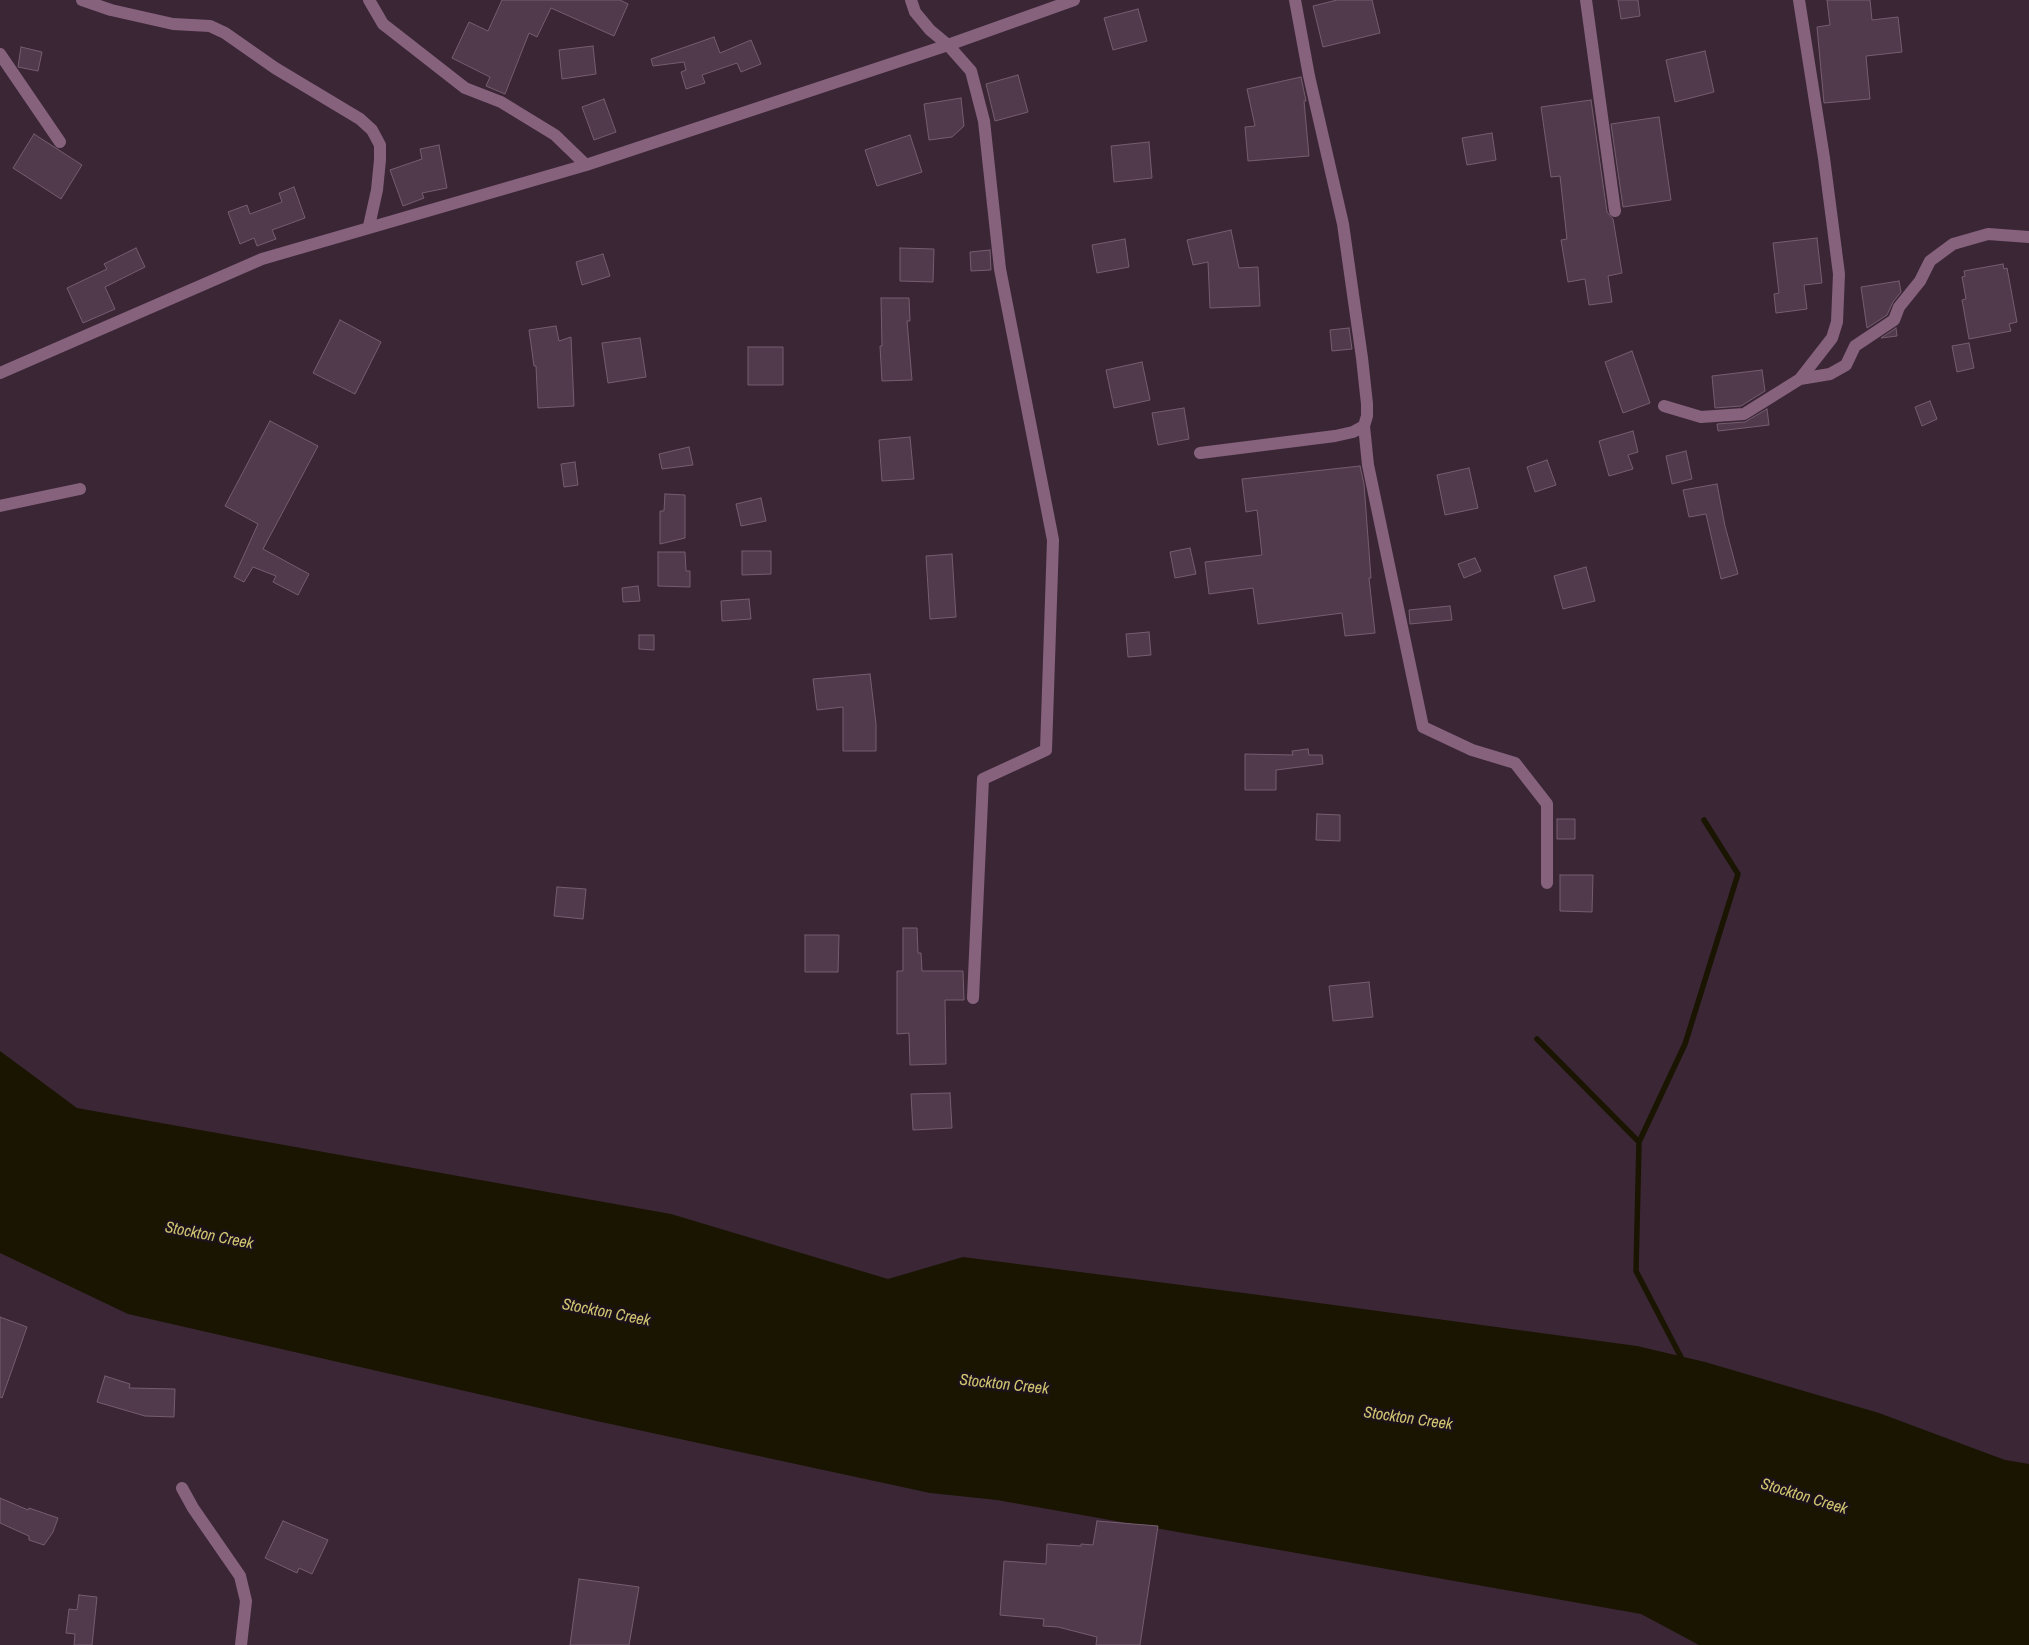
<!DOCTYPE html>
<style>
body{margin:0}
canvas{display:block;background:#3b2636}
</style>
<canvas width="2029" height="1645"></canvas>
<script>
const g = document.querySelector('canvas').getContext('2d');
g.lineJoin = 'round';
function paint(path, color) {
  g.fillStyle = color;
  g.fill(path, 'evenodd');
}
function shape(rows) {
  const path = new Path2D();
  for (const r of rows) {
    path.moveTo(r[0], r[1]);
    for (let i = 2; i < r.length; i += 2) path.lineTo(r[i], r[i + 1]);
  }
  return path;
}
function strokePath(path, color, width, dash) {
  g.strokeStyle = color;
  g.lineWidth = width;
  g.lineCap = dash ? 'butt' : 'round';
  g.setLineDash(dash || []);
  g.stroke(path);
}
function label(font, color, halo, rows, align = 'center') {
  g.font = font + ' "Archivo Narrow",sans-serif';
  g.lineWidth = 5;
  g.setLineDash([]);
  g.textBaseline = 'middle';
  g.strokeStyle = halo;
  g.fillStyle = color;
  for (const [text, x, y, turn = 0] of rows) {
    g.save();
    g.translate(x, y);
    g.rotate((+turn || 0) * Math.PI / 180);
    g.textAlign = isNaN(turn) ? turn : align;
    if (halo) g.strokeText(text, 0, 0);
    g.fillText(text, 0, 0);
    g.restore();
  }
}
paint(shape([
 [0,1051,77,1108,671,1214,888,1279,963,1257,1267,1296,1637,1346,1705,1362,1879,1413,2005,1460,2029,1464,2029,1645,1699,1645,1641,1614,997,1500,930,1493,592,1420,128,1314,0,1253]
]), '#191500');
strokePath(shape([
 [1537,1039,1639,1142],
 [1684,1363,1636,1271,1639,1142,1685,1044,1738,874,1704,820]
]), '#191500', 5.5);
const building = shape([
 [502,0,620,0,628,4,614,36,551,8,537,37,529,33,505,94,486,86,490,77,452,58,469,22,488,31,502,0],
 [1337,0,1372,0,1380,33,1323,47,1313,6,1337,0],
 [1618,0,1638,0,1640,16,1621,19,1618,0],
 [1827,0,1870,0,1872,20,1898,17,1902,52,1866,56,1870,99,1824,103,1817,27,1830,25,1827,0],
 [1138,9,1147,41,1113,50,1104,18,1138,9],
 [714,37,720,53,751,40,761,64,741,72,737,63,702,75,705,83,686,89,681,72,686,70,684,62,653,66,651,59,714,37],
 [593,46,596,74,562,79,559,50,593,46],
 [21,47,42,52,38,71,18,67,21,47],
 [1705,51,1714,92,1675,102,1666,60,1705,51],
 [1018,75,1028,112,995,121,986,84,1018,75],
 [1301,77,1306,101,1304,101,1309,156,1248,161,1245,127,1255,126,1247,89,1301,77],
 [961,98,964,126,952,137,929,140,924,104,961,98],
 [604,99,616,132,594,140,582,107,604,99],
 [1591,100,1607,212,1613,219,1622,273,1608,276,1612,302,1589,305,1585,279,1568,282,1561,240,1567,239,1560,176,1551,177,1541,107,1591,100],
 [1659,117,1671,200,1623,207,1611,124,1659,117],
 [1492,133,1496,160,1467,165,1462,138,1492,133],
 [34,134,82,165,61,199,13,168,34,134],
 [910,135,922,172,877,186,865,150,910,135],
 [1149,142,1152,178,1114,182,1111,146,1149,142],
 [439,145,447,188,422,193,424,198,403,206,390,170,422,159,420,149,439,145],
 [294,187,305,218,272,230,276,239,257,246,254,238,240,244,228,212,247,205,250,214,282,202,279,193,294,187],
 [1231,230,1239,268,1258,267,1260,306,1210,308,1208,262,1193,265,1187,240,1231,230],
 [1817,238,1822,283,1804,285,1807,309,1776,313,1774,294,1779,293,1773,243,1817,238],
 [1125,239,1129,267,1097,273,1092,245,1125,239],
 [136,248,145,267,105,287,115,309,83,323,67,288,107,269,104,264,136,248],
 [900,248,934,249,933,282,900,281,900,248],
 [990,250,991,270,971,271,970,252,990,250],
 [603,254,610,276,582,285,576,262,603,254],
 [2003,264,2004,269,2007,268,2017,322,2009,324,2011,331,1969,339,1962,300,1966,299,1962,277,1965,276,1964,271,2003,264],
 [1899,281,1901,292,1893,302,1887,315,1867,328,1861,287,1899,281],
 [881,298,909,298,910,321,907,321,912,380,882,381,880,346,882,346,881,298],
 [340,320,381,342,355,394,313,373,340,320],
 [556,326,559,341,571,337,574,406,538,408,536,366,534,366,529,330,556,326],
 [1349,328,1352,349,1332,351,1330,330,1349,328],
 [1896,328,1897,336,1881,338,1896,328],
 [640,338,646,377,608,383,602,343,640,338],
 [1969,343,1974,368,1957,372,1952,346,1969,343],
 [748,347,783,347,783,385,748,385,748,347],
 [1632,351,1650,403,1623,413,1605,362,1632,351],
 [1142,362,1150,400,1114,408,1106,370,1142,362],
 [1762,370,1765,391,1741,406,1715,408,1712,376,1762,370],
 [1930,401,1937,419,1922,426,1915,407,1930,401],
 [1184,408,1189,439,1158,445,1152,413,1184,408],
 [1767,409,1769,425,1718,431,1717,424,1745,422,1767,409],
 [270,421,318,446,263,549,309,574,298,595,273,582,276,576,253,567,244,582,234,577,258,524,225,506,270,421],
 [1633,431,1638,452,1628,455,1633,469,1609,476,1599,441,1633,431],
 [910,437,914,479,882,481,879,440,910,437],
 [689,447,693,465,662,469,659,454,689,447],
 [1686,451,1692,479,1672,484,1666,456,1686,451],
 [1547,460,1556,485,1535,492,1527,467,1547,460],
 [575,462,578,485,564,487,561,464,575,462],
 [1360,466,1364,484,1371,578,1369,578,1375,633,1345,636,1342,613,1258,624,1253,588,1209,594,1205,562,1262,555,1257,510,1246,512,1242,479,1360,466],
 [1469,468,1478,508,1445,515,1437,475,1469,468],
 [1717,484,1725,526,1738,574,1721,579,1706,514,1689,517,1683,490,1717,484],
 [665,494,685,495,685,538,660,544,660,511,664,511,665,494],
 [761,498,766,521,741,526,736,504,761,498],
 [1190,548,1196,574,1175,578,1170,552,1190,548],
 [742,551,771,551,771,574,742,575,742,551],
 [658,552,685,552,686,571,690,571,690,587,658,586,658,552],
 [952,554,956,617,930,619,926,556,952,554],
 [1475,558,1481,571,1464,578,1458,564,1475,558],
 [1586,567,1595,601,1563,609,1554,576,1586,567],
 [638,586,640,601,623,602,622,588,638,586],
 [749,599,751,619,722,621,721,601,749,599],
 [1450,606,1452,620,1410,624,1409,610,1450,606],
 [1149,632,1151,655,1128,657,1126,634,1149,632],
 [639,635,654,635,654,650,639,649,639,635],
 [870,674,876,724,876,751,843,751,843,707,817,710,813,679,870,674],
 [1308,749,1309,755,1322,755,1323,764,1276,770,1276,790,1245,790,1245,754,1293,755,1292,751,1308,749],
 [1317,814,1340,815,1340,841,1316,840,1317,814],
 [1557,819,1575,819,1575,839,1557,839,1557,819],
 [1560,875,1593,875,1592,912,1560,911,1560,875],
 [557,887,586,889,583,919,554,916,557,887],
 [903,928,917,928,918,953,921,953,922,971,963,971,964,1000,945,1000,946,1064,910,1065,909,1033,897,1034,897,971,903,971,903,928],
 [805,935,839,935,838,972,805,972,805,935],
 [1369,982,1373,1017,1333,1021,1329,986,1369,982],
 [950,1093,952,1128,913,1130,911,1094,950,1093],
 [0,1317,27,1327,2,1398,0,1397,0,1317],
 [105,1376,130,1384,129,1388,175,1389,174,1417,145,1416,97,1402,105,1376],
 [0,1498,28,1510,29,1508,58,1518,53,1532,44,1545,29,1540,29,1536,0,1523,0,1498],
 [283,1521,328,1540,312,1574,299,1568,297,1573,265,1558,283,1521],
 [1097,1521,1158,1526,1140,1645,1096,1645,1097,1637,1058,1627,1043,1626,1044,1619,1000,1615,1004,1561,1046,1564,1047,1544,1081,1546,1081,1544,1093,1545,1097,1521],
 [579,1579,639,1587,629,1645,570,1645,579,1579],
 [79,1595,97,1597,92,1645,74,1645,75,1634,66,1633,69,1609,77,1610,79,1595]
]);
paint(building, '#513a4b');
strokePath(building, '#755d6f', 1);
strokePath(shape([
 [82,0,111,10,173,24,210,26,225,33,275,68,360,119,372,130,380,145,380,160,377,190,369,226],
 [369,0,383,24,465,88,501,102,555,135,586,165],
 [911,0,915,12,930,30,948,45,971,71,984,121,1000,269,1053,540,1046,750,983,779,973,998],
 [1586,0,1615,211],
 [1799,0,1824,158,1839,274,1837,322,1832,338,1800,379],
 [0,54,60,142],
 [0,373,262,259,586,165,948,45,1074,0],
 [1664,406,1701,417,1744,414,1800,379,1830,374,1846,365,1855,346,1894,320,1899,307,1920,281,1930,261,1953,244,1988,234,2029,237],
 [1364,426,1368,465,1423,727,1472,750,1515,763,1547,804,1547,883],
 [1200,453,1335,436,1353,432,1364,426,1367,416,1367,404,1362,358,1343,224,1309,76,1295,0],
 [0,506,80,489],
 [182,1488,193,1508,240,1576,246,1601,241,1645]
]), '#86627d', 12);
label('italic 16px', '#d0c471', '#1c1219', [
 ["Stockton Creek",209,1236,11],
 ["Stockton Creek",606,1313,11],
 ["Stockton Creek",1004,1385,6],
 ["Stockton Creek",1408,1419,8],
 ["Stockton Creek",1804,1497,17]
]);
</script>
